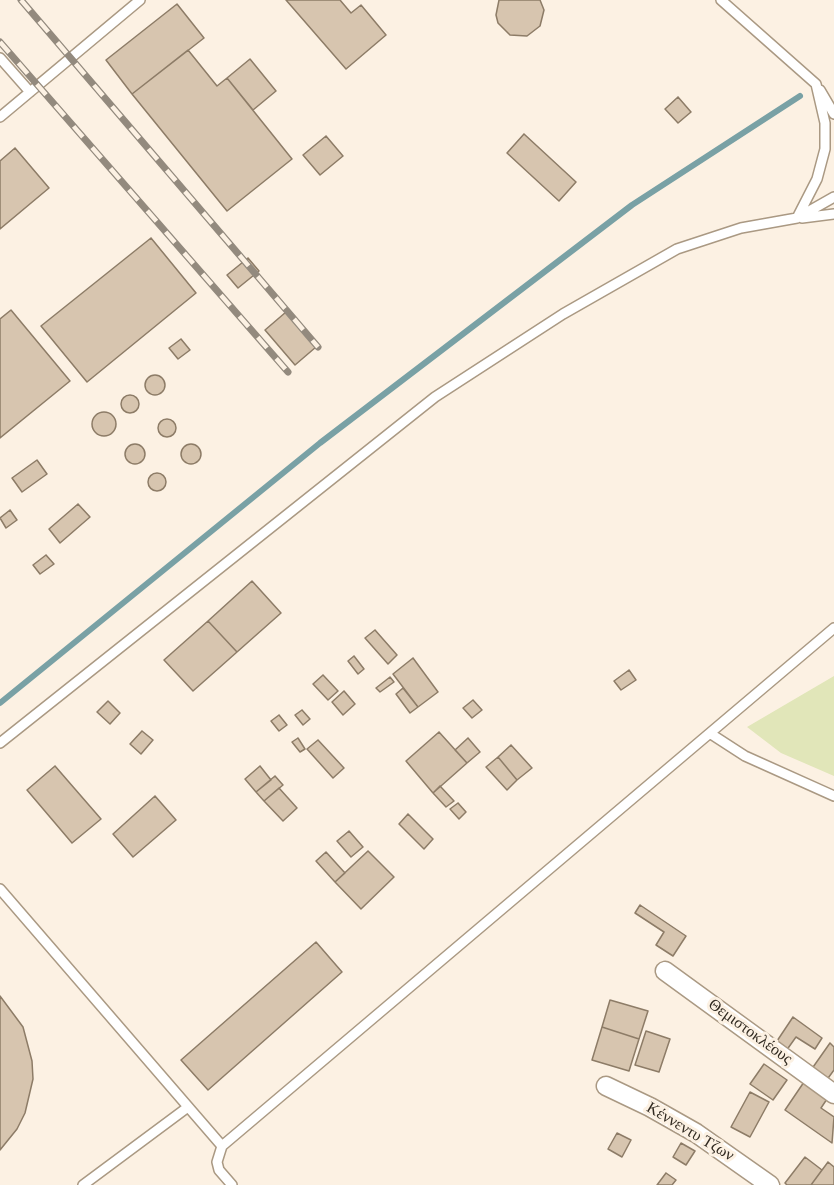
<!DOCTYPE html>
<meta charset="utf-8">
<style>
body{margin:0}
canvas{display:block;background:#fcf1e3}
</style>
<canvas width="834" height="1185"></canvas>
<script>
const g = document.querySelector('canvas').getContext('2d');
g.lineJoin = 'round';
function paint(path, color) {
  g.fillStyle = color;
  g.fill(path, 'evenodd');
}
function shape(rows) {
  const path = new Path2D();
  for (const r of rows) {
    if (r.length === 3) {
      path.moveTo(r[0] + r[2], r[1]);
      path.arc(r[0], r[1], r[2], 0, 2 * Math.PI);
      continue;
    }
    path.moveTo(r[0], r[1]);
    for (let i = 2; i < r.length; i += 2) path.lineTo(r[i], r[i + 1]);
  }
  return path;
}
function strokePath(path, color, width, dash) {
  g.strokeStyle = color;
  g.lineWidth = width;
  g.lineCap = dash ? 'butt' : 'round';
  g.setLineDash(dash || []);
  g.stroke(path);
}
function label(font, color, halo, rows, align = 'center') {
  g.font = font + ' Georgia,serif';
  g.lineWidth = 6;
  g.setLineDash([]);
  g.textBaseline = 'middle';
  g.strokeStyle = halo;
  g.fillStyle = color;
  for (const [text, x, y, turn = 0] of rows) {
    g.save();
    g.translate(x, y);
    g.rotate((+turn || 0) * Math.PI / 180);
    g.textAlign = isNaN(turn) ? turn : align;
    if (halo) g.strokeText(text, 0, 0);
    g.fillText(text, 0, 0);
    g.restore();
  }
}
paint(shape([
 [834,676,834,776,781,753,747,727]
]), '#e1e6b9');
strokePath(shape([
 [0,703,320,443,632,205,800,96]
]), '#79a1a5', 6);
const building = shape([
 [286,0,340,0,351,13,361,5,386,35,346,69,286,0],
 [499,0,540,0,544,10,540,26,527,36,510,35,498,23,496,15,499,0],
 [177,4,204,38,132,94,106,60,177,4],
 [188,50,217,86,227,78,292,159,227,211,132,94,188,50],
 [250,59,276,91,253,110,227,78,250,59],
 [678,97,691,112,678,123,665,109,678,97],
 [524,134,576,182,559,201,507,153,524,134],
 [326,136,343,156,320,175,303,155,326,136],
 [15,148,49,188,0,229,0,161,15,148],
 [151,238,196,293,87,382,41,326,151,238],
 [248,258,259,271,238,288,227,275,248,258],
 [11,310,70,381,0,438,0,319,11,310],
 [286,312,316,347,295,365,265,330,286,312],
 [181,339,190,350,178,359,169,348,181,339],
 [155,385,10],
 [130,404,9],
 [104,424,12],
 [167,428,9],
 [135,454,10],
 [191,454,10],
 [37,460,47,474,22,492,12,478,37,460],
 [157,482,9],
 [78,504,90,517,60,543,49,529,78,504],
 [10,510,17,520,6,528,0,518,10,510],
 [46,555,54,564,40,574,33,565,46,555],
 [252,581,281,613,237,652,208,621,252,581],
 [208,621,237,652,193,691,164,660,208,621],
 [375,630,397,655,388,664,365,638,375,630],
 [354,656,364,669,358,674,348,661,354,656],
 [413,658,438,692,418,707,393,674,413,658],
 [629,670,636,680,621,690,614,681,629,670],
 [323,675,338,691,328,700,313,684,323,675],
 [390,677,394,682,380,692,376,688,390,677],
 [403,688,418,707,410,713,396,694,403,688],
 [344,691,355,704,343,715,332,702,344,691],
 [473,700,482,710,472,718,463,708,473,700],
 [108,701,120,713,110,724,97,712,108,701],
 [302,710,310,719,303,725,295,715,302,710],
 [279,715,287,725,279,731,271,721,279,715],
 [142,731,153,740,141,754,130,744,142,731],
 [439,732,467,763,433,793,406,761,439,732],
 [298,738,305,749,300,752,292,742,298,738],
 [468,738,480,752,467,763,455,750,468,738],
 [318,740,344,768,333,778,307,749,318,740],
 [511,745,532,768,517,780,498,757,511,745],
 [498,757,517,780,507,790,486,767,498,757],
 [55,766,101,819,72,843,27,790,55,766],
 [260,766,271,780,256,792,245,779,260,766],
 [275,776,283,785,264,801,256,792,275,776],
 [440,786,454,801,446,807,433,793,440,786],
 [279,788,297,808,283,821,264,801,279,788],
 [155,796,176,820,133,857,113,834,155,796],
 [458,803,466,812,459,819,450,809,458,803],
 [408,814,433,839,424,849,399,824,408,814],
 [349,831,363,847,351,857,337,841,349,831],
 [368,851,394,877,361,909,335,882,368,851],
 [326,852,345,873,335,882,316,861,326,852],
 [640,905,686,936,673,956,656,945,664,932,635,913,640,905],
 [316,942,342,972,208,1090,181,1060,316,942],
 [0,996,23,1027,32,1061,33,1079,25,1113,17,1129,0,1150,0,996],
 [610,1000,648,1011,639,1039,602,1027,610,1000],
 [793,1017,822,1038,815,1049,796,1037,786,1051,775,1044,793,1017],
 [602,1027,639,1039,629,1071,592,1060,602,1027],
 [646,1031,670,1039,659,1072,635,1065,646,1031],
 [830,1043,834,1047,834,1070,826,1081,811,1070,830,1043],
 [764,1064,787,1080,773,1100,750,1084,764,1064],
 [804,1082,827,1099,821,1108,834,1117,832,1143,785,1110,804,1082],
 [750,1092,769,1102,750,1137,731,1127,750,1092],
 [617,1133,631,1140,622,1157,608,1149,617,1133],
 [681,1143,695,1151,686,1165,673,1157,681,1143],
 [805,1157,822,1170,811,1185,787,1185,785,1183,805,1157],
 [828,1162,834,1167,834,1185,811,1185,828,1162],
 [666,1173,676,1180,672,1185,657,1185,666,1173]
]);
paint(building, '#d7c5af');
strokePath(building, '#8d7c67', 1.5);
const lane = shape([
 [0,58,30,92],
 [820,90,834,114],
 [0,117,140,0],
 [797,218,834,197],
 [802,218,834,214],
 [711,734,745,756,834,796],
 [0,743,435,397,563,314,677,249,741,228,797,218,817,179,825,149,825,123,816,84,721,0],
 [0,889,222,1146,217,1162,219,1170,232,1185],
 [222,1146,834,628],
 [83,1185,188,1107]
]);
const street = shape([
 [665,971,834,1094],
 [606,1086,650,1107,696,1133,770,1185]
]);
strokePath(lane, '#aa9983', 12);
strokePath(street, '#aa9983', 21);
strokePath(lane, '#fff', 9);
strokePath(street, '#fff', 18);
const rail = shape([
 [21,0,318,347],
 [0,42,288,372]
]);
strokePath(rail, '#938a7e', 7);
strokePath(rail, '#fcf1e3', 4.5, [14]);
label('16px', '#312a21', '#fcf1e3', [
 ["Θεμιστοκλέους",750,1032,36],
 ["Κέννεντυ Τζων",690,1132,31]
]);
</script>
